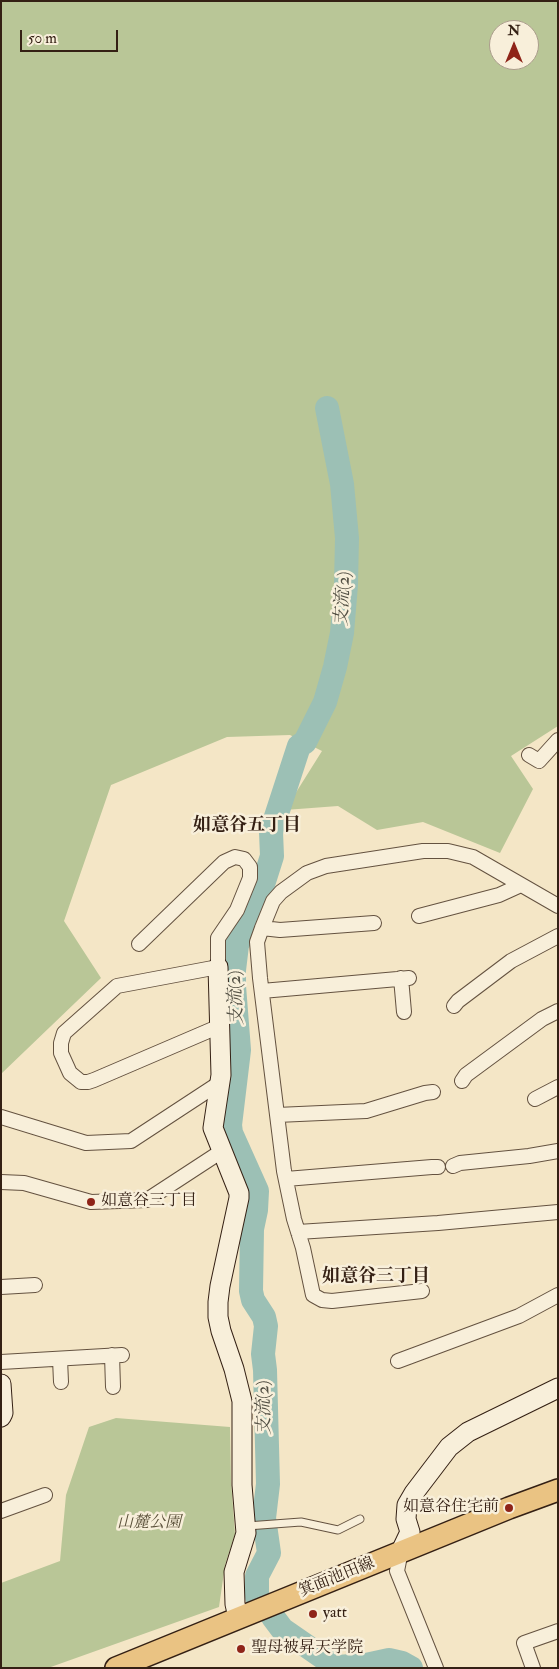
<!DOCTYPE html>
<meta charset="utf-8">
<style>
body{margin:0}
#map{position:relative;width:559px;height:1669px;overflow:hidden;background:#f4e6c6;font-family:"IM FELL Double Pica",serif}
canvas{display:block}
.frame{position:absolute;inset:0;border:2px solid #342014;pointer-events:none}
.north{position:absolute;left:489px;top:20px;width:50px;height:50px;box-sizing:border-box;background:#f8efda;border:1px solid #aa9c8b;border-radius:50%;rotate:0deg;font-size:14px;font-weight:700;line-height:20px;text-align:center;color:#342014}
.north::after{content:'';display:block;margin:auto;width:18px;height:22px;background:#8f2418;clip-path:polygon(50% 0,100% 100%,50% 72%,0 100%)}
.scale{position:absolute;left:20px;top:30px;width:98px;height:22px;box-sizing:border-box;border:2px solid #342014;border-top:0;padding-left:6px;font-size:15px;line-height:18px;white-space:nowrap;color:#342014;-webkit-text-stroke:4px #f8efda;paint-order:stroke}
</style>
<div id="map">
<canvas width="559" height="1669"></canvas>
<div class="frame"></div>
<div class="north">N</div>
<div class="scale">50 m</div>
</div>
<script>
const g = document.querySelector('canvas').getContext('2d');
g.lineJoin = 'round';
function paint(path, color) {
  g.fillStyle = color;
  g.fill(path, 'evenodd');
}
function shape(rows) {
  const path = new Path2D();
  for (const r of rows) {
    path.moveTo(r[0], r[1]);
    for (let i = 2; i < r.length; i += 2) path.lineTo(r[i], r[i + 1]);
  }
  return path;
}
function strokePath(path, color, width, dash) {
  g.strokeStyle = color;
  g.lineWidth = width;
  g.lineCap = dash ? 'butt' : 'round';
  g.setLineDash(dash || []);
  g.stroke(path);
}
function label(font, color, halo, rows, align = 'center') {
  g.font = font + ' "IM FELL Double Pica","Noto Serif JP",serif';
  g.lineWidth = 5;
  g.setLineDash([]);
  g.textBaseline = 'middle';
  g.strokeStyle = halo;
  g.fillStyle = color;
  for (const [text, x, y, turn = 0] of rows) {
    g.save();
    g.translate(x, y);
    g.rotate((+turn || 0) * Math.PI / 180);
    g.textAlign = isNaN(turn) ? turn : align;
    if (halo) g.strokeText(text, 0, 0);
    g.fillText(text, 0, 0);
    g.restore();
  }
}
paint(shape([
 [1,1,558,1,558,726,511,756,533,789,500,853,423,822,377,830,338,806,285,810,322,751,290,735,227,737,111,785,64,921,101,978,1,1074],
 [499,30,529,30,529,60,499,60],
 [116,1418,230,1427,231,1481,235,1534,225,1565,219,1607,48,1668,1,1668,1,1583,60,1561,66,1495,89,1427]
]), '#b9c697');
strokePath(shape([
 [257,1597,257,1576,269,1553,264,1518,268,1484,265,1370,263,1354,266,1326,264,1317,253,1300,251,1291,252,1229,256,1210,257,1191,231,1133,230,1125,239,1050,234,986,234,970,237,945,259,897,272,856,271,832,299,746,305,742,325,702,335,667,342,633,346,585,347,538,342,484,327,408],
 [273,1617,282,1629,337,1667,366,1665,389,1660,402,1663,411,1668]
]), '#9cc0b5', 24);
const lane = shape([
 [247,1526,301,1522,338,1530,360,1519]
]);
const street = shape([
 [529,755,539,761,558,740],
 [419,916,499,895,521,885],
 [262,928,280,930,374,923],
 [139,944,224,862,235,857,244,859,250,867,250,878,237,910,218,938,218,967,117,986,64,1033,61,1043,61,1053,70,1073,81,1082,88,1082,94,1080,220,1026],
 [401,978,404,1012],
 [262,991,409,978],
 [454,1006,458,1001,511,961,558,936],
 [462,1081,466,1075,542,1019,558,1011],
 [535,1099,558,1087],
 [277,1115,366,1111,425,1093,433,1092],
 [1,1117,86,1143,131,1141,221,1082],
 [453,1166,460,1163,529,1156,558,1151],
 [286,1179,432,1167,438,1167],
 [1,1182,24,1183,91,1202,147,1200,222,1151],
 [298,1232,438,1223,558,1212],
 [1,1287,35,1285],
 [422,1291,332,1301,322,1300,313,1295,303,1248,294,1219,284,1171,260,978,257,942,262,928,273,901,281,892,307,873,326,866,423,851,448,851,473,857,558,906],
 [112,1355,113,1387],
 [60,1359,61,1382],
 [398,1361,519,1316,558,1295],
 [1,1362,122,1355],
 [1,1511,45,1495],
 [401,1551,397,1571,436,1668],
 [533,1668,524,1643,558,1631]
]);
const secondary = shape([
 [218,967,221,1075,213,1128,239,1193,239,1198,220,1286,218,1302,218,1317,221,1331,234,1369,242,1401,242,1485,246,1533,234,1572,235,1604,238,1617],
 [1,1384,3,1413,1,1417],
 [401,1551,410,1532,406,1519,407,1505,414,1493,449,1447,468,1432,558,1388]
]);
const primary = shape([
 [116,1668,509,1508,558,1490]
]);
strokePath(lane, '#645240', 9);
strokePath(street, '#645240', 16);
strokePath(secondary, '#342014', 21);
strokePath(primary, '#342014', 24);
strokePath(lane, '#f8efda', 7);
strokePath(street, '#f8efda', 14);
strokePath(secondary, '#f8efda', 19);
strokePath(primary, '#eac383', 21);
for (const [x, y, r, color] of [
 [91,1202,5,"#8f2418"],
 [509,1508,5,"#8f2418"],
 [313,1614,5,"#8f2418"],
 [241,1649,5,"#8f2418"]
]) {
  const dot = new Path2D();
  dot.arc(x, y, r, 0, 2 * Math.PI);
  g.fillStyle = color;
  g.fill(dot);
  strokePath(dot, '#f8efda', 2);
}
label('16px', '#342014', '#f8efda', [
 ["如意谷三丁目",101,1202],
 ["如意谷住宅前",499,1508,"right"],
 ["yatt",323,1614],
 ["聖母被昇天学院",251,1649]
], 'left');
label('italic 16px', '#5c523b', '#f8efda', [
 ["山麓公園",149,1524]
]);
label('16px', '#342014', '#f8efda', [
 ["箕面池田線",337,1578,-22]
]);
label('italic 18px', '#535044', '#f8efda', [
 ["支流(2)",344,599,-87],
 ["支流(2)",237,998,-93],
 ["支流(2)",265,1408,-92]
]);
label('bold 18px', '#342014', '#f8efda', [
 ["如意谷五丁目",247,826],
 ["如意谷三丁目",376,1277]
]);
</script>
